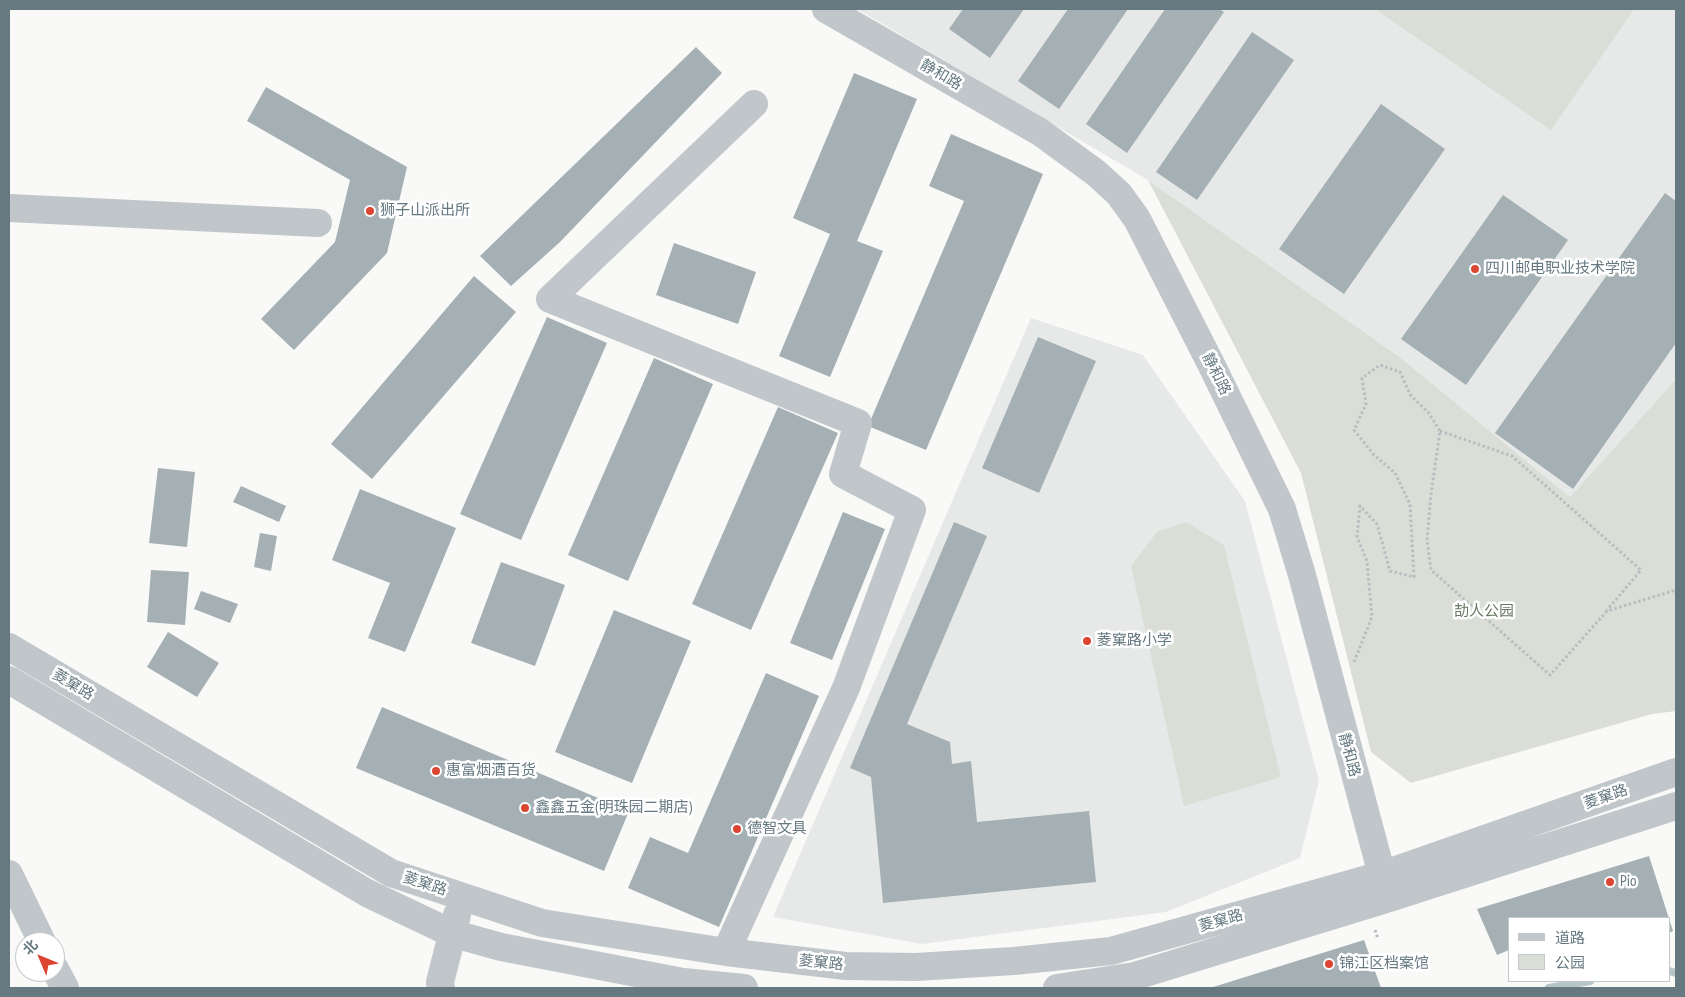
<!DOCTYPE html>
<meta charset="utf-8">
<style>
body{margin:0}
#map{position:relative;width:1685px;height:997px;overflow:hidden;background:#f9f9f7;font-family:"PT Sans Narrow","Noto Sans SC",sans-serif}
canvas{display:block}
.frame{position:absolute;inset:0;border:10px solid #667981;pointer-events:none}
.legend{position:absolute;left:1508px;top:917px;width:162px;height:65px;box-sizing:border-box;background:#fff;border:1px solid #c2c9cd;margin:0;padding:6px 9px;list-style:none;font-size:15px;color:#667981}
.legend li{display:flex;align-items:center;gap:10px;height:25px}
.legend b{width:25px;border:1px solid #c2c9cd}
.north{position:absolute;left:15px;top:932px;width:50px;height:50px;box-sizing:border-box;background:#fff;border:1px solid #c2c9cd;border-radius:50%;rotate:315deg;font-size:14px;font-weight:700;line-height:20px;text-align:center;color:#667981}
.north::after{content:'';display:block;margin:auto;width:18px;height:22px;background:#dd4533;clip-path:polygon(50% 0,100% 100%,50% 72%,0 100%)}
</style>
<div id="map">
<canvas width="1685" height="997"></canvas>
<div class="frame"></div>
<ul class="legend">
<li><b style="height:6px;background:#c0c6c9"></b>道路</li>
<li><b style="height:14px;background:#daded7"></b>公园</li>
</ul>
<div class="north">北</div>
</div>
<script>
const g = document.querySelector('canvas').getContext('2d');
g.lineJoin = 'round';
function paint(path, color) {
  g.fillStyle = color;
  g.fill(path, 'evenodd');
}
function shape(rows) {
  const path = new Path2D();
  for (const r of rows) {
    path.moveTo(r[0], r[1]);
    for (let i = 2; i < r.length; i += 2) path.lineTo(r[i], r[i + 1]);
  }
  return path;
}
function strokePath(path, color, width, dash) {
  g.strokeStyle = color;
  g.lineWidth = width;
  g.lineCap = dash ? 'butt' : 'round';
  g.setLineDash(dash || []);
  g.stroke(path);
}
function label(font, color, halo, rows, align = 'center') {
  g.font = font + ' "PT Sans Narrow","Noto Sans SC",sans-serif';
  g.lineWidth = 5;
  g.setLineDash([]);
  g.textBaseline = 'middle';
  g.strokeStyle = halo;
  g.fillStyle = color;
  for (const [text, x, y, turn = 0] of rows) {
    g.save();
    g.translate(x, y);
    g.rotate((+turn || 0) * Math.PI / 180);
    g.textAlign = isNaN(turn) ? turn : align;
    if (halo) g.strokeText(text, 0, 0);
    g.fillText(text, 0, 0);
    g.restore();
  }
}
paint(shape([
 [857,9,1676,9,1676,379,1570,497,1401,358,1148,180],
 [1031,318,1143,355,1245,501,1319,781,1300,858,1166,912,922,944,773,917]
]), '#e7e9e8');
paint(shape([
 [1375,9,1634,9,1551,130],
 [1148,180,1401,358,1570,497,1676,379,1676,711,1652,714,1411,783,1371,752,1301,473],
 [1186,522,1224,545,1281,777,1184,806,1131,566,1157,532]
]), '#daded7');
strokePath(shape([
 [1669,971,1676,973],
 [1549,988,1590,981]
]), '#b6c5c7', 8);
paint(shape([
 [963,9,1024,9,990,58,949,29],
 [1068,9,1128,9,1059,109,1018,81],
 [1165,9,1219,9,1224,12,1127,153,1086,124],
 [1252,32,1294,60,1197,200,1156,172],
 [696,47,722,73,560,242,511,286,480,256],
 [854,73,917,99,857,241,883,251,830,377,779,356,830,234,793,218],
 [266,87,407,167,387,253,294,350,261,319,335,242,350,180,247,121],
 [1381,104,1445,149,1344,294,1279,249],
 [951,134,1043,174,926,450,868,426,964,201,929,186],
 [1665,193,1676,201,1676,343,1573,489,1495,433],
 [1503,195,1568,240,1466,385,1401,339],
 [674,243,756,272,738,324,656,295],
 [474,276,516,312,372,479,331,444],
 [547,317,607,343,521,540,460,514],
 [1038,337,1096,361,1039,493,982,468],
 [654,358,713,384,628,581,568,555],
 [778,407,838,433,751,630,692,604],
 [158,468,195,472,187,547,149,543],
 [241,486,286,506,279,522,233,502],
 [360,489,456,528,405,652,368,638,390,583,332,560],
 [843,512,885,529,832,660,790,643],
 [954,522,987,536,907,724,950,742,952,764,971,761,977,822,1089,811,1096,882,883,903,871,777,850,768],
 [260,533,277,536,271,571,254,567],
 [501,562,565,585,535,666,471,643],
 [151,570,189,572,185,625,147,622],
 [201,591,238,604,230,623,194,609],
 [614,610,691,641,632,783,555,752],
 [168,632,219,663,197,697,147,667],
 [766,673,819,696,719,927,628,888,650,837,688,853],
 [382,707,629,811,604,871,356,768],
 [1649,856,1673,931,1669,933,1669,918,1509,918,1509,950,1497,955,1477,909],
 [1364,940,1381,988,1210,988]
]), '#a5b0b4');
strokePath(shape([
 [1440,431,1512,456,1641,570,1607,610],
 [1354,662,1372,617,1367,561,1357,537,1360,506,1377,524,1390,571,1414,577,1410,504,1395,473,1374,455,1354,430,1366,404,1362,378,1380,365,1400,372,1411,396,1428,412,1440,431,1431,494,1427,540,1431,570,1550,675,1607,611,1676,590],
 [1375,930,1378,939]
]), '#b9bdbf', 3, [2.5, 2.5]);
strokePath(shape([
 [826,9,1040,132,1096,173,1119,194,1137,219,1211,364,1282,509,1302,575,1382,875,1389,898],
 [9,208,318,223],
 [9,647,391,873,542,923,726,952,846,966,916,967,1014,961,1111,951,1382,875,1676,772],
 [9,680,367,893,451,933,501,947,683,982,744,988],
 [9,874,42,942],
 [726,952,846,688,912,510,843,474,858,423,550,299,754,104],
 [55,969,65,988],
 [441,988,440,982,457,915],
 [1057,988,1135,976,1389,898,1676,806]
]), '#c0c6c9', 28);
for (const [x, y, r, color] of [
 [370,211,5,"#dd4533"],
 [1475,269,5,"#dd4533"],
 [1087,641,5,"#dd4533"],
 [436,771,5,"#dd4533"],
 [525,808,5,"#dd4533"],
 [737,829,5,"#dd4533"],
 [1610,882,5,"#dd4533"],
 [1329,964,5,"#dd4533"]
]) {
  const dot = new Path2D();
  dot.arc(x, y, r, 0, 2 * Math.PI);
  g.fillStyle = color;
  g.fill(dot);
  strokePath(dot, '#fff', 2);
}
label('15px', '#667981', '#fff', [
 ["静和路",941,75,30],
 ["静和路",1216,374,64],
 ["菱窠路",73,685,31],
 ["静和路",1349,755,75],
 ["菱窠路",1606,797,-19],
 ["菱窠路",425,884,18],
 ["菱窠路",1221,921,-16],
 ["菱窠路",821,963,6]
]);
label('15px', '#667981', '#fff', [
 ["狮子山派出所",380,211],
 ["四川邮电职业技术学院",1485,269],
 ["菱窠路小学",1097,641],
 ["惠富烟酒百货",446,771],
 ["鑫鑫五金(明珠园二期店)",535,808],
 ["德智文具",747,829],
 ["Pio",1620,882],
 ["锦江区档案馆",1339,964]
], 'left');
label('15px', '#6b7964', '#fff', [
 ["劼人公园",1484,612]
]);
</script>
